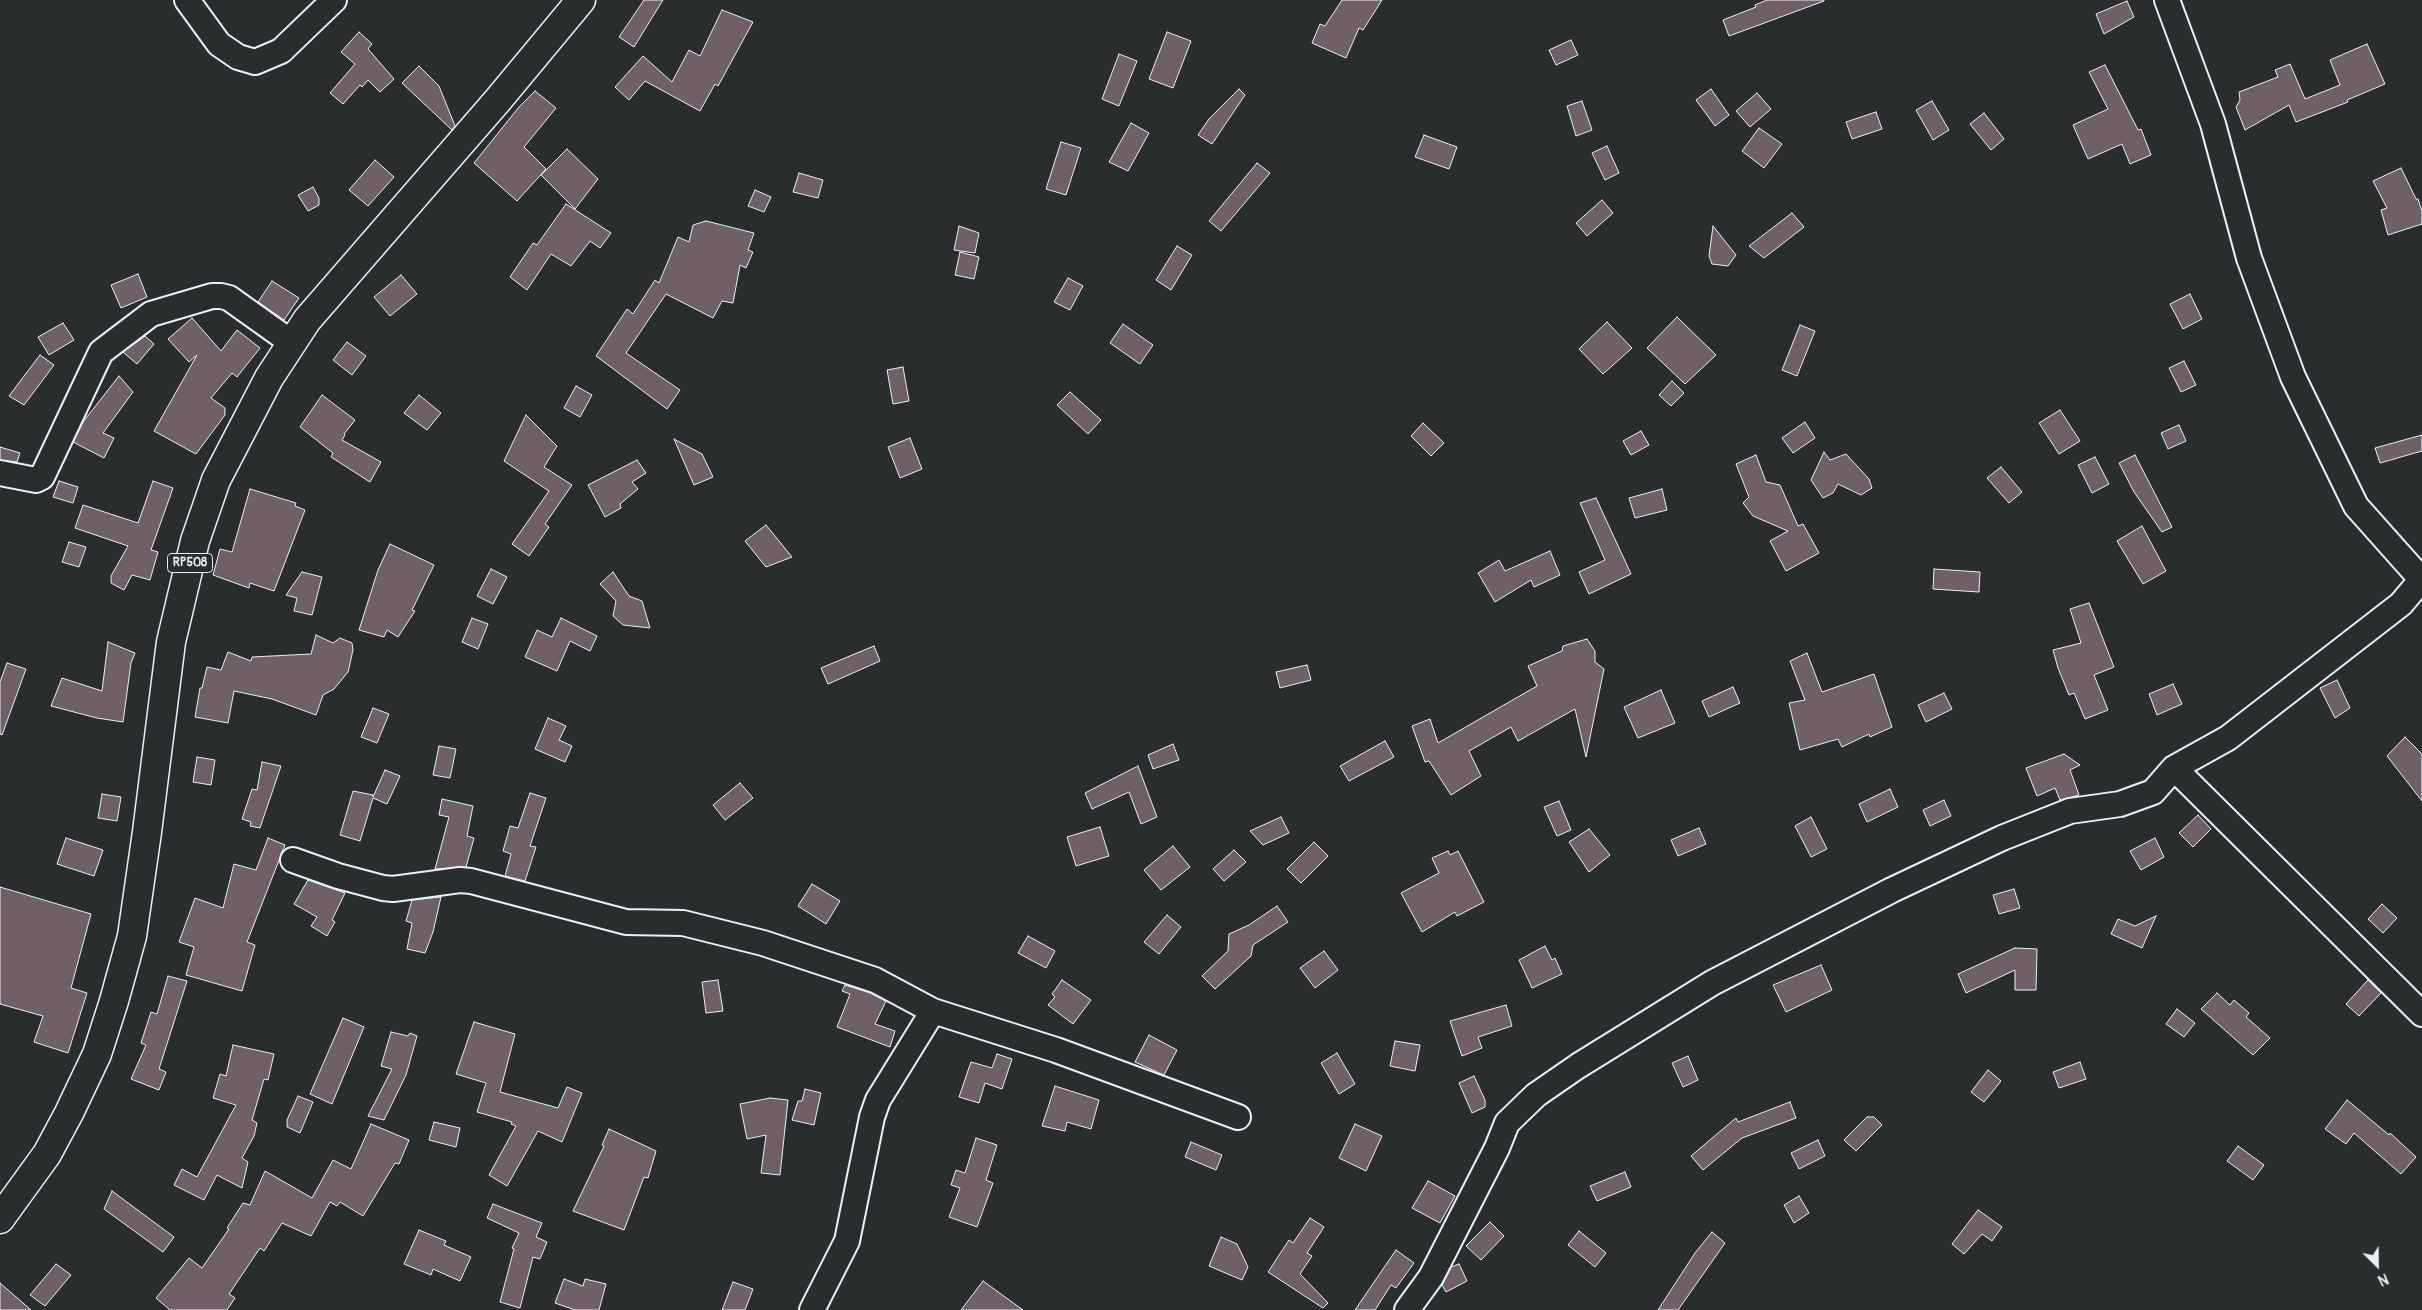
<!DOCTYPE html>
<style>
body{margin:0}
#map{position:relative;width:2422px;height:1310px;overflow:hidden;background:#2a2d2e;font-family:Pangolin,sans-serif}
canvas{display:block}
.north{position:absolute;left:2352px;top:1240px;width:50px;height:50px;-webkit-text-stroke:4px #2a2d2e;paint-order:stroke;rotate:157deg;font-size:14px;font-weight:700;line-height:20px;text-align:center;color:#e8f1f8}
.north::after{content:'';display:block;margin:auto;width:18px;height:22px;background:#e8f1f8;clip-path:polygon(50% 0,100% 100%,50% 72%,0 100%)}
</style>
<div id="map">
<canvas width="2422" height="1310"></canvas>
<div class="north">N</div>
</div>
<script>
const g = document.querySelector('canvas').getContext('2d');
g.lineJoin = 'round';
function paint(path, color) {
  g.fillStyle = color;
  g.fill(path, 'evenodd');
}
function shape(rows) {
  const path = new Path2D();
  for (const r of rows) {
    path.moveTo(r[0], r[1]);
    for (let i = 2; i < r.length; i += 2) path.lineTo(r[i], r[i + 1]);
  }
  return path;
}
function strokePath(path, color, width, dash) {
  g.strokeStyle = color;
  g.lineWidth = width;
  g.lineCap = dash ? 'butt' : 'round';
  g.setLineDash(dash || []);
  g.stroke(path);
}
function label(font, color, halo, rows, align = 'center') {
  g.font = font + ' Pangolin,sans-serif';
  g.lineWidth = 4.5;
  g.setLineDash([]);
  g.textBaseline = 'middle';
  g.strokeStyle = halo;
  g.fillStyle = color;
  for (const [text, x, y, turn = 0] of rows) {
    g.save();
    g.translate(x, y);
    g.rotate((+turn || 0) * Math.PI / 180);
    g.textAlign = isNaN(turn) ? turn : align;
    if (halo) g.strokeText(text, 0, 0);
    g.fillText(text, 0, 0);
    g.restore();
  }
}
const building = shape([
 [644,0,663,0,634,47,619,37,644,0],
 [1342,0,1382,0,1363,30,1359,28,1346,58,1312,43,1320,24,1325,26,1342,0],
 [1767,0,1824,0,1824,1,1729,36,1723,20,1756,7,1755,5,1767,0],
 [2127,1,2134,17,2104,34,2096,14,2127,1],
 [722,10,753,22,718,86,715,84,700,111,645,81,629,100,615,87,643,56,672,82,689,50,700,56,722,10],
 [359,32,372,44,368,49,394,79,380,92,368,80,362,87,360,85,343,104,330,93,355,64,341,52,359,32],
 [1167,32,1191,41,1173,88,1149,79,1167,32],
 [1571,40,1578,55,1556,65,1549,50,1571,40],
 [2367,44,2385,84,2347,100,2348,102,2296,122,2289,105,2245,130,2236,107,2240,100,2239,92,2278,77,2275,70,2290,64,2305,99,2340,85,2330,60,2367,44],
 [1119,54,1137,61,1119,106,1102,99,1119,54],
 [2105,65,2138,130,2141,129,2151,155,2130,164,2122,144,2088,159,2073,125,2108,109,2089,72,2105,65],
 [419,66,439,86,455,126,452,130,402,83,419,66],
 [1239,89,1245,95,1212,144,1198,135,1209,119,1239,89],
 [1711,89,1729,115,1715,126,1696,100,1711,89],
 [535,91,556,108,524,147,546,169,517,201,474,163,519,107,535,91],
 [1757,93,1771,109,1750,127,1736,111,1757,93],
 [1582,101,1592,130,1576,136,1567,106,1582,101],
 [1932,101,1949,130,1933,140,1916,110,1932,101],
 [1876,112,1882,129,1852,139,1846,122,1876,112],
 [1984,113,2004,139,1991,150,1970,124,1984,113],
 [1131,123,1149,133,1128,171,1109,162,1131,123],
 [1759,128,1782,144,1764,168,1742,151,1759,128],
 [1424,135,1457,147,1449,169,1415,157,1424,135],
 [1061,142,1081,148,1066,195,1046,189,1061,142],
 [1607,146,1619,173,1605,180,1592,153,1607,146],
 [567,149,598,179,575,209,541,175,567,149],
 [375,160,394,177,368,206,349,190,375,160],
 [1257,163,1270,173,1221,231,1209,221,1257,163],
 [2401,168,2416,199,2418,199,2422,211,2422,224,2388,235,2381,210,2387,208,2373,181,2401,168],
 [799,173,823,180,818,198,793,192,799,173],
 [313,187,319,198,319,205,308,211,298,195,313,187],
 [755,190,771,197,764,212,748,206,755,190],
 [1602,200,1613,213,1587,236,1576,223,1602,200],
 [566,204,611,233,600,248,590,241,571,266,551,254,527,290,510,277,533,243,537,245,566,204],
 [1792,213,1804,227,1764,258,1749,246,1792,213],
 [706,221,754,233,748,250,753,252,746,268,740,265,733,303,722,301,713,318,666,294,626,353,680,390,667,409,596,356,627,309,633,314,655,280,659,283,678,237,689,242,693,225,706,221],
 [959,226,979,233,975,253,954,250,959,226],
 [1713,226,1736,255,1728,266,1712,264,1709,256,1713,226],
 [1177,246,1192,255,1171,290,1156,280,1177,246],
 [960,252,979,257,974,279,955,275,960,252],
 [138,274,147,297,121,308,111,285,138,274],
 [401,275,417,294,390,316,374,297,401,275],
 [1068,278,1083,286,1070,310,1054,302,1068,278],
 [272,281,299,298,284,320,258,302,272,281],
 [2190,294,2202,319,2183,329,2170,304,2190,294],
 [1677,317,1716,355,1685,384,1647,348,1677,317],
 [192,318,221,351,237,330,260,348,237,377,232,373,211,398,225,408,225,415,196,454,154,431,197,355,189,362,168,339,192,318],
 [1607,322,1632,348,1603,374,1579,349,1607,322],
 [63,323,74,340,49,355,38,337,63,323],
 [1123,324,1153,345,1140,364,1110,343,1123,324],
 [1800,325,1815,331,1797,376,1782,370,1800,325],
 [145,336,154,344,137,364,123,352,145,336],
 [347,342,366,356,352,375,333,360,347,342],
 [40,355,54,365,24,405,9,396,40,355],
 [2184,361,2196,385,2181,392,2169,368,2184,361],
 [903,367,909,401,893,404,887,370,903,367],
 [119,376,133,392,103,433,114,438,104,458,73,442,83,422,119,376],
 [1672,381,1684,393,1671,406,1659,395,1672,381],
 [576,386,592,395,580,417,564,408,576,386],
 [1070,392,1101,420,1088,434,1057,405,1070,392],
 [322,395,355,420,344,434,345,435,342,440,381,462,370,482,331,457,333,453,300,427,322,395],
 [419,395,441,413,427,430,404,413,419,395],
 [2060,410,2080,441,2059,454,2039,423,2060,410],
 [526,415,557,446,544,467,572,485,545,524,549,527,529,556,512,544,549,491,504,461,526,415],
 [1805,422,1815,438,1793,453,1782,438,1805,422],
 [1423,423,1444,443,1431,456,1411,436,1423,423],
 [2179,425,2186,441,2168,449,2161,433,2179,425],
 [1641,431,1649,445,1631,455,1623,441,1641,431],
 [2422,435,2422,451,2380,463,2375,448,2422,435],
 [910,438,922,469,900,478,888,447,910,438],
 [674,439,702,454,713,477,694,485,674,439],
 [0,447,20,453,17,462,0,460,0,447],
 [1824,452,1830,460,1846,454,1869,479,1872,488,1861,495,1838,484,1833,493,1823,498,1811,480,1824,452],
 [1756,455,1766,482,1780,485,1798,526,1803,524,1819,553,1786,571,1770,541,1788,531,1753,516,1743,503,1749,497,1736,464,1756,455],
 [2135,455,2172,527,2162,532,2134,492,2119,463,2135,455],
 [2095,457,2109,484,2092,493,2078,465,2095,457],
 [637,460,646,473,632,482,638,489,620,504,621,508,605,517,588,485,637,460],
 [2001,467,2022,492,2009,503,1987,478,2001,467],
 [59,481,78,487,73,503,53,497,59,481],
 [153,481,173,488,151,550,158,552,150,580,132,575,124,590,111,583,111,576,128,546,75,528,83,505,138,523,153,481],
 [250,489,296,503,295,506,305,510,274,591,250,583,249,588,213,575,220,549,232,552,250,489],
 [1662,489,1667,510,1635,518,1629,498,1662,489],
 [1596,498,1631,574,1589,594,1579,572,1605,560,1580,503,1596,498],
 [766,525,792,557,766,567,745,541,766,525],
 [2142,526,2166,571,2143,584,2117,541,2142,526],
 [69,542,86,547,79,567,62,562,69,542],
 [390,544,434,565,412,610,415,611,398,637,387,630,384,637,359,630,378,570,390,544],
 [1550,551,1560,575,1534,587,1531,580,1495,602,1478,573,1499,560,1505,571,1550,551],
 [491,569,507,577,493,604,477,596,491,569],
 [1934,569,1980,572,1979,592,1933,589,1934,569],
 [302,572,322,577,312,615,294,611,297,598,286,595,302,572],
 [613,572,629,596,642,601,650,628,623,625,613,616,616,601,600,584,613,572],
 [2089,603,2114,667,2094,675,2108,710,2085,719,2074,693,2069,695,2058,668,2053,650,2081,643,2070,609,2089,603],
 [472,618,488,624,478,649,462,642,472,618],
 [561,618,597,636,590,651,570,641,557,671,525,657,537,630,552,637,561,618],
 [316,635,333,643,340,638,352,643,353,650,348,672,334,689,323,695,316,715,272,699,234,691,228,723,195,717,200,688,202,688,207,667,221,670,228,652,251,661,252,657,311,654,316,635],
 [1587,639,1595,651,1595,662,1604,669,1586,757,1575,709,1518,741,1511,727,1469,751,1481,776,1451,795,1429,761,1425,762,1412,726,1430,719,1438,743,1537,686,1528,666,1562,651,1563,646,1587,639],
 [108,642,135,653,131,663,123,722,97,718,51,706,62,678,102,691,108,642],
 [874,646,880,661,828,684,821,668,874,646],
 [1807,653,1822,692,1874,674,1892,727,1870,737,1869,734,1842,747,1838,739,1800,750,1789,703,1805,700,1790,661,1807,653],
 [7,663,26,669,2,735,0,734,0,682,7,663],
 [1307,665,1311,680,1280,688,1276,672,1307,665],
 [2337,680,2350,708,2335,718,2320,688,2337,680],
 [2173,684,2182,704,2157,715,2149,694,2173,684],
 [1733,687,1740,703,1709,717,1702,701,1733,687],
 [1661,690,1675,723,1638,738,1624,707,1661,690],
 [1944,693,1952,709,1926,722,1918,705,1944,693],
 [373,708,389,714,377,743,361,737,373,708],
 [548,718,566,726,559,740,572,746,565,762,535,749,548,718],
 [2405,737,2422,754,2422,801,2387,756,2405,737],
 [1385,741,1394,757,1349,781,1340,766,1385,741],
 [1173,744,1179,760,1153,769,1148,755,1173,744],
 [439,746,456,749,450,778,433,775,439,746],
 [2064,754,2080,765,2070,770,2079,795,2060,800,2055,788,2037,796,2026,768,2064,754],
 [197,757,215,760,211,785,193,782,197,757],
 [262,762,281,766,260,828,250,826,251,822,242,819,252,789,257,790,262,762],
 [1138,766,1157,817,1141,824,1129,792,1092,809,1085,793,1138,766],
 [385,770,400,776,387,804,373,798,360,841,340,835,353,791,373,795,373,797,385,770],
 [740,783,753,798,725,820,713,805,740,783],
 [1890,789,1898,807,1867,822,1859,804,1890,789],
 [530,793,546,798,530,846,536,847,525,881,505,876,511,854,503,851,510,826,518,828,530,793],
 [102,794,121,797,117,821,98,818,102,794],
 [442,799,473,806,467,836,474,838,466,867,435,869,449,817,439,815,442,799],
 [1944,800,1951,816,1930,826,1923,810,1944,800],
 [1559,801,1571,830,1557,836,1544,807,1559,801],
 [2198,815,2211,829,2193,847,2179,833,2198,815],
 [1281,817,1289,833,1263,845,1250,831,1281,817],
 [1811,817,1827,849,1811,857,1795,826,1811,817],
 [1100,827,1109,856,1076,866,1067,837,1100,827],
 [1699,828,1706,844,1678,856,1671,840,1699,828],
 [1589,829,1610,855,1589,872,1569,842,1589,829],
 [66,838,103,850,94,876,57,864,66,838],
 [268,838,285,845,247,942,255,945,242,991,186,975,194,947,179,942,195,898,223,908,234,864,256,870,268,838],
 [2155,838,2164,857,2141,870,2130,851,2155,838],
 [1314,842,1328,856,1301,883,1287,869,1314,842],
 [1173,846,1190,867,1161,890,1144,870,1173,846],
 [1234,850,1246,862,1224,881,1213,869,1234,850],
 [1448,851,1450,855,1458,851,1484,902,1457,916,1455,912,1422,932,1401,893,1439,873,1432,858,1448,851],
 [308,880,345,893,332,920,335,922,327,936,311,926,317,917,294,904,308,880],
 [812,884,840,901,826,924,798,906,812,884],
 [0,887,91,914,71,988,87,993,68,1053,34,1042,43,1016,0,1004,0,887],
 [2014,889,2020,908,1999,914,1993,895,2014,889],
 [441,897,433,932,425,953,407,949,412,923,406,921,412,900,441,897],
 [2382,904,2397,918,2383,933,2368,919,2382,904],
 [1277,906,1288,922,1253,945,1251,956,1215,989,1202,976,1228,951,1229,934,1249,925,1277,906],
 [1167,915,1181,927,1159,954,1144,942,1167,915],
 [2156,916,2142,948,2111,934,2118,919,2135,926,2156,916],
 [1028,936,1055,951,1046,968,1018,953,1028,936],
 [1545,946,1552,960,1555,958,1562,974,1532,988,1519,960,1545,946],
 [2015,948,2037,949,2036,990,2015,990,2015,970,1966,993,1958,974,2015,948],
 [1324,951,1338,970,1315,988,1300,968,1324,951],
 [1821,965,1832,990,1786,1012,1773,985,1821,965],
 [168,976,187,981,159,1069,166,1072,159,1090,131,1079,146,1045,141,1043,151,1012,157,1014,168,976],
 [718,980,723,1011,706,1013,702,982,718,980],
 [1062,980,1091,1000,1073,1024,1048,1005,1055,997,1052,994,1062,980],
 [2368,980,2381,993,2359,1016,2346,1004,2368,980],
 [845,985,870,993,886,1001,875,1024,895,1031,890,1047,837,1027,850,994,842,991,845,985],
 [2217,993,2230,1005,2234,1000,2249,1013,2246,1017,2270,1038,2253,1055,2201,1009,2217,993],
 [1506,1005,1512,1026,1478,1037,1482,1048,1462,1056,1450,1021,1506,1005],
 [2177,1009,2195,1023,2184,1037,2166,1024,2177,1009],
 [343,1018,364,1027,332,1104,310,1094,343,1018],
 [474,1022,515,1034,500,1092,558,1108,567,1087,582,1093,562,1142,538,1131,507,1186,489,1175,516,1126,511,1124,512,1122,477,1112,486,1083,456,1074,474,1022],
 [391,1032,408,1036,410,1033,417,1036,406,1075,384,1120,368,1116,392,1069,381,1066,391,1032],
 [1149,1035,1177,1050,1164,1075,1135,1062,1149,1035],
 [1395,1041,1420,1045,1415,1071,1390,1066,1395,1041],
 [233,1045,274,1054,268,1080,264,1079,252,1120,257,1123,254,1136,242,1158,248,1162,242,1188,217,1175,204,1200,174,1185,182,1169,197,1177,236,1105,213,1098,220,1074,226,1076,233,1045],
 [1337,1053,1355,1084,1339,1094,1321,1063,1337,1053],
 [997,1054,1012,1059,1002,1089,985,1083,979,1103,959,1097,971,1062,992,1068,997,1054],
 [1688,1056,1698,1080,1683,1087,1672,1063,1688,1056],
 [2080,1062,2086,1079,2059,1088,2053,1072,2080,1062],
 [1988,1070,2001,1081,1984,1102,1971,1092,1988,1070],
 [1474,1076,1485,1100,1485,1107,1472,1113,1459,1083,1474,1076],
 [1055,1086,1099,1100,1091,1129,1067,1122,1065,1131,1042,1126,1055,1086],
 [805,1089,821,1093,814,1125,792,1120,798,1101,802,1101,805,1089],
 [298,1096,313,1102,300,1133,287,1127,287,1120,298,1096],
 [770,1098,788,1100,780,1175,761,1173,766,1135,747,1139,740,1104,770,1098],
 [2347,1100,2389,1135,2390,1133,2416,1157,2401,1174,2354,1133,2346,1144,2325,1129,2347,1100],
 [1790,1102,1796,1118,1742,1138,1703,1170,1691,1156,1736,1118,1738,1122,1790,1102],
 [1867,1117,1874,1117,1882,1125,1856,1151,1844,1140,1867,1117],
 [434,1122,460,1128,456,1147,429,1140,434,1122],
 [371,1124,409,1140,399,1164,395,1163,363,1216,340,1202,337,1206,330,1202,311,1236,282,1223,264,1251,260,1248,229,1294,235,1298,227,1310,170,1310,156,1298,189,1258,202,1268,229,1229,227,1228,243,1203,250,1205,265,1171,312,1198,333,1160,351,1169,371,1124],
 [1355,1124,1382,1136,1366,1171,1339,1158,1355,1124],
 [609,1129,656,1151,648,1178,644,1177,624,1230,573,1211,604,1146,602,1145,609,1129],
 [976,1138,997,1145,986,1180,993,1183,977,1227,949,1217,960,1188,951,1185,956,1170,965,1173,976,1138],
 [1818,1140,1825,1156,1799,1169,1791,1153,1818,1140],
 [1191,1142,1222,1155,1216,1170,1185,1157,1191,1142],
 [2238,1146,2264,1165,2253,1180,2227,1161,2238,1146],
 [1625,1172,1631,1187,1597,1201,1590,1186,1625,1172],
 [1428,1181,1455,1196,1440,1223,1412,1208,1428,1181],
 [112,1191,174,1237,163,1252,104,1209,112,1191],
 [1799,1196,1809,1213,1794,1223,1784,1205,1799,1196],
 [493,1204,542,1223,536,1237,547,1242,540,1259,533,1257,520,1308,500,1302,514,1249,512,1248,519,1233,487,1218,493,1204],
 [1978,1210,2002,1227,1992,1241,1982,1234,1964,1254,1952,1244,1978,1210],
 [1310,1218,1324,1227,1307,1253,1312,1256,1300,1274,1328,1303,1323,1308,1268,1272,1289,1240,1293,1243,1310,1218],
 [1490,1222,1504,1236,1481,1260,1466,1246,1490,1222],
 [419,1230,446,1241,444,1245,471,1257,460,1281,433,1269,431,1275,404,1264,419,1230],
 [1579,1231,1606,1253,1595,1267,1568,1245,1579,1231],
 [1712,1232,1725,1243,1678,1310,1658,1310,1695,1253,1712,1232],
 [1221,1237,1237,1244,1248,1267,1242,1280,1209,1266,1221,1237],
 [1396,1250,1414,1263,1396,1288,1391,1285,1375,1310,1355,1310,1396,1250],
 [56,1264,71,1275,45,1306,30,1295,56,1264],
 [1459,1264,1467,1281,1446,1292,1442,1285,1451,1267,1459,1264],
 [564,1279,583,1286,585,1279,606,1284,599,1310,575,1310,555,1303,564,1279],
 [983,1281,1023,1310,961,1310,983,1281],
 [733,1282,753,1289,745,1310,722,1310,733,1282],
 [0,1283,31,1310,0,1310,0,1283]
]);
paint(building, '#715f68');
strokePath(building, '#e8f1f8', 1);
const street = shape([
 [187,0,219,44,238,57,255,62,281,51,334,0],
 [2167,0,2213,124,2249,258,2293,377,2356,506,2421,579],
 [0,473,36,480,42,477,101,352,151,314,212,296,221,296,229,298,292,343],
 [2174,768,2422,1014],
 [293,860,338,876,383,888,393,889,460,880,471,881,626,922,683,923,763,943,875,980,933,1011,1056,1050,1238,1117],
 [812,1310,847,1241,872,1117,878,1100,933,1011],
 [1407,1310,1431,1277,1497,1148,1507,1123,1536,1095,1578,1066,1712,983,1892,890,2002,838,2070,811,2120,804,2153,792,2174,768,2228,738,2401,604,2422,579]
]);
const primary = shape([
 [0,1219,47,1154,69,1113,97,1054,114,1001,132,936,147,832,171,642,195,541,216,480,269,378,307,320,498,100,581,0]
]);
strokePath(street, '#e8f1f8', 28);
strokePath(primary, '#e8f1f8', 31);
strokePath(street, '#2a2d2e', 24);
strokePath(primary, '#2a2d2e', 28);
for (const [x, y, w] of [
 [190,563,45]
]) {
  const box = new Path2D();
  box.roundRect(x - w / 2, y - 9.5, w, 19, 4);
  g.fillStyle = '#2a2d2e';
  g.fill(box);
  strokePath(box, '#e8f1f8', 1);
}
label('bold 12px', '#e8f1f8', null, [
 ["RP508",190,563]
]);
</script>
